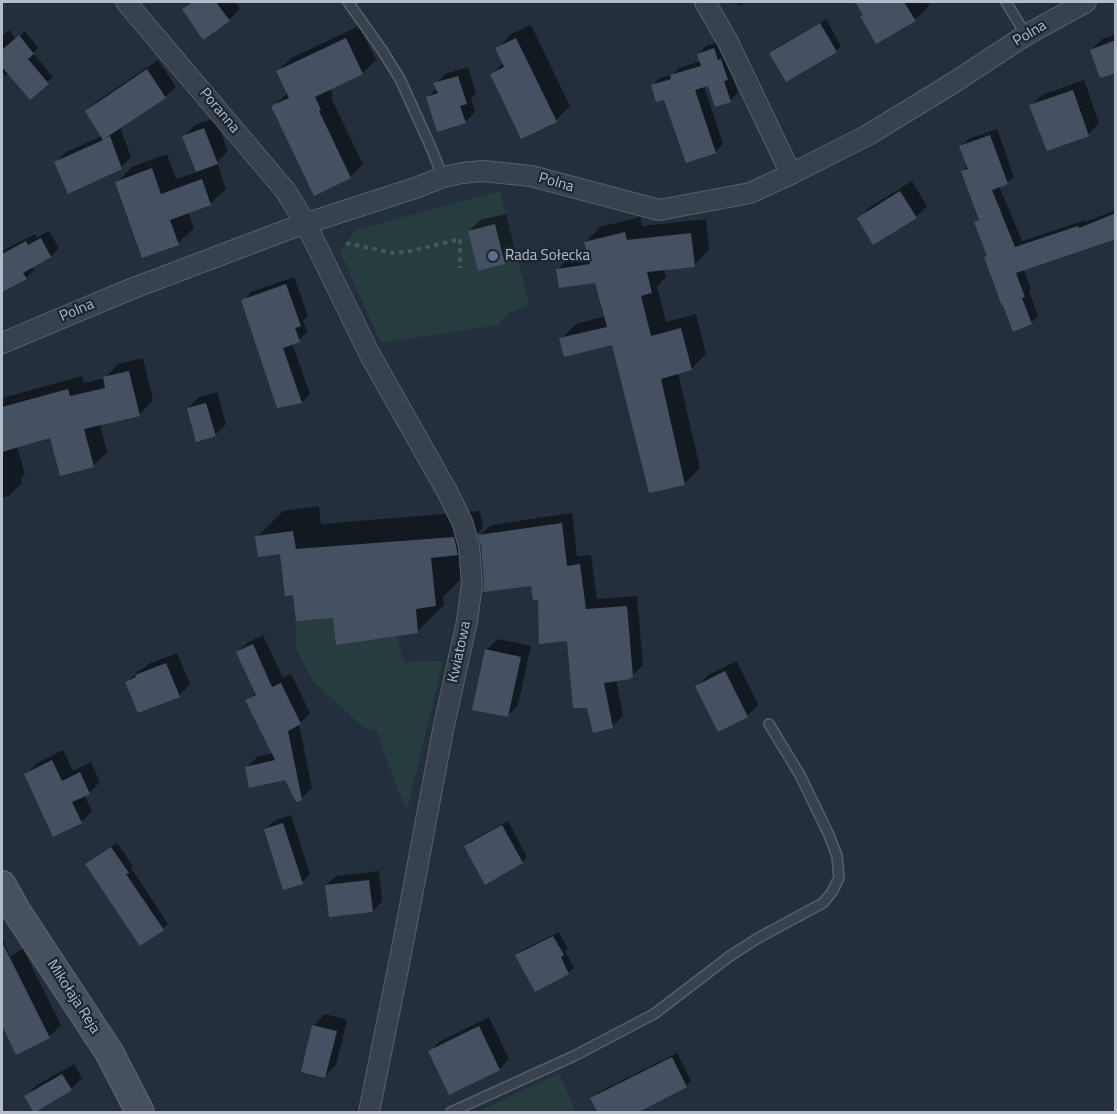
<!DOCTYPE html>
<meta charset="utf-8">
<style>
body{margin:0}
#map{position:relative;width:1117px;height:1114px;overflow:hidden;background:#242f3e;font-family:"Titillium Web",sans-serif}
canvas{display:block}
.frame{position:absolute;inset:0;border:3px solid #b4bcc9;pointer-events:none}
</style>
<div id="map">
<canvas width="1117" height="1114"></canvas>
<div class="frame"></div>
</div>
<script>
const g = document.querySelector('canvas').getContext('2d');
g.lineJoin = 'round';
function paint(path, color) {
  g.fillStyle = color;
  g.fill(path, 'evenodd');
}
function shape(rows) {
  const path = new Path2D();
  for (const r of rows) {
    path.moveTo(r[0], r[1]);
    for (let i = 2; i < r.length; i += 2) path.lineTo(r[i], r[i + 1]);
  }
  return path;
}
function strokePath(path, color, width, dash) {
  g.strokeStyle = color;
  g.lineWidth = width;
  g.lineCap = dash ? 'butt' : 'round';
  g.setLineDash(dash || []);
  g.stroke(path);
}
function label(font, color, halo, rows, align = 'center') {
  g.font = font + ' "Titillium Web",sans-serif';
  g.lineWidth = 4.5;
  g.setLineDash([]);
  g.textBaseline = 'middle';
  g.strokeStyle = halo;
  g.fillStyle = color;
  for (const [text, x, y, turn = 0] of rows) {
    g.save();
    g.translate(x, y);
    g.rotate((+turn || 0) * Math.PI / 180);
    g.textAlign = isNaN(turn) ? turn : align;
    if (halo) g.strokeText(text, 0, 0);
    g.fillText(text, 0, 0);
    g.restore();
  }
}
paint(shape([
 [500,191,529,305,509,313,498,325,381,343,340,252,355,230],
 [333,618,397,636,404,662,443,661,408,807,403,803,376,731,363,727,313,681,296,649,296,621],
 [559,1073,576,1112,478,1112]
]), '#263c3f');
paint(shape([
 [191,2,235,2,240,9,229,20,184,9],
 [736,2,747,2,739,6],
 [857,2,927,2,930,5,915,20,864,15],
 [826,19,841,46,836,51,771,53,776,48],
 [531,25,570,106,556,120,492,74,504,62,497,49,511,34],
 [359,26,376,60,363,73,330,89,333,96,331,98,363,164,350,177,273,107,288,93,278,71,291,58],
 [9,30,16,39,25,31,38,48,33,53,53,77,30,98,9,73,5,76,2,71,2,36],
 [1116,34,1116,71,1091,50,1102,39],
 [722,41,735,71,732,74,738,93,730,101,709,84,704,86,723,144,715,152,653,85,660,78,673,74,679,68,701,61,698,54,706,46],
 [158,60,176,87,165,97,120,127,131,157,121,168,56,162,66,152,102,136,86,111,97,101],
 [468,67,476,93,471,99,475,112,465,122,427,98,437,88,435,84,445,74],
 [1084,80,1099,123,1088,135,1031,106,1042,95],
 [215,118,228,151,217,162,226,189,210,204,188,212,194,228,178,243,117,182,132,167,167,154,176,179,198,172,184,136,195,125],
 [997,129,1014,177,1007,183,999,186,1022,241,1085,220,1085,222,1116,210,1116,238,1023,269,1031,289,1029,291,1038,316,1031,323,988,255,976,223,980,218,963,171,968,166,961,146,968,139],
 [912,181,927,206,916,217,859,218,870,207],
 [506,214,515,251,504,262,469,231,480,220],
 [640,217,642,226,706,219,709,250,694,265,664,269,666,277,657,286,666,322,696,314,706,354,691,369,678,373,700,468,685,483,613,343,561,339,576,324,606,316,596,281,558,269,573,254,588,252,585,242,600,227],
 [49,231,59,248,51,256,32,266,34,270,26,278,2,291,2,251,35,234,37,238],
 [294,277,308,316,303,321,307,332,299,340,292,343,310,394,302,402,243,301,251,292],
 [143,358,153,400,140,414,100,424,107,452,93,466,51,436,17,446,25,474,21,478,22,483,9,496,2,498,2,398,82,376,84,383,105,378,118,364],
 [217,392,226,424,215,435,188,408,199,397],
 [319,506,321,524,480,511,483,528,459,552,461,579,443,597,444,605,417,632,334,616,294,594,281,553,257,537,283,511],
 [572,513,577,556,591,555,597,599,637,596,643,665,632,676,616,680,623,716,613,726,569,639,539,599,533,584,485,583,480,535,491,525],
 [263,635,283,678,291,674,310,713,299,724,312,788,301,799,286,779,247,767,257,757,273,753,247,701,256,692,238,652,248,642],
 [498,639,531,646,518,705,507,716,486,650],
 [177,653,190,684,179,696,127,682,138,671,144,668,148,664],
 [737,661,758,705,747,716,697,686,708,675],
 [63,750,73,771,91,762,100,782,89,793,84,795,92,811,81,822,26,774,37,763],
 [291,815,310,874,302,882,265,829,274,821],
 [508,821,527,857,522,862,466,847,471,841],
 [117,843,133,866,131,868,168,924,163,929,87,864,92,859],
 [379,871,382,901,373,911,326,885,336,876],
 [559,932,568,949,565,951,574,968,568,973,517,956,522,950],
 [2,938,10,956,23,949,61,1025,49,1037,17,1053,2,1022],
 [325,1014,347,1020,336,1065,325,1076,313,1026],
 [489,1017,509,1059,500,1069,450,1093,430,1052,439,1042],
 [677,1053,691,1081,686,1086,592,1098,597,1093],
 [74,1064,82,1078,71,1089,26,1096,37,1085]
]), '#0007');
paint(shape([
 [193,2,216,2,230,21,203,40,182,9],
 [855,2,904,2,916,21,876,44,860,16,863,15],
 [820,23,837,52,786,82,769,53],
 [19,35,34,54,28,59,49,84,30,100,2,67,2,50],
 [346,38,363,74,315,97,321,110,319,111,351,178,314,196,271,106,289,98,276,71],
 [516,38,557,122,521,139,490,74,504,67,495,48],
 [1116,40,1116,73,1100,78,1090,50],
 [714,48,718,60,721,59,728,80,724,81,731,102,715,107,708,86,695,90,716,153,686,163,664,100,656,102,651,85,671,79,670,75,701,66,697,54],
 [147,69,166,98,104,139,110,136,122,169,68,194,54,162,103,140,85,111],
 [458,76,467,104,460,106,466,123,437,132,426,97,438,93,433,83],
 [1073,90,1089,136,1047,151,1029,105],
 [204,128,218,164,196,172,182,136],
 [990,135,1008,184,992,190,1015,247,1078,226,1079,228,1116,213,1116,239,1016,273,1025,297,1022,298,1032,324,1013,332,1003,305,1002,306,984,257,987,256,974,222,979,220,961,171,968,169,959,146],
 [152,168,161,194,202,179,211,205,170,220,179,245,142,258,115,182],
 [900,191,917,218,873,245,857,218],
 [495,224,505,264,478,271,468,231],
 [625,232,627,240,691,233,695,267,647,272,652,293,641,296,651,336,681,328,692,370,661,379,685,485,649,493,612,345,564,357,559,338,607,327,595,283,559,288,556,269,590,264,584,242],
 [41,238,51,257,23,273,27,279,2,292,2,254,26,241,28,245],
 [286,284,301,326,295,328,300,342,283,348,302,403,277,408,241,300],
 [129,371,140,416,84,429,94,467,60,476,50,438,2,452,2,407,68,389,70,396,105,388,103,377],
 [206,403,216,436,196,442,187,408],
 [562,523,567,566,580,564,586,609,627,606,633,677,630,678,630,679,604,683,613,728,593,733,587,708,573,708,567,641,539,644,538,600,533,600,531,586,483,592,484,583,481,545,478,535],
 [293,531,296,549,454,537,458,555,431,558,436,606,416,609,418,633,336,645,333,618,296,621,293,595,285,596,280,554,258,557,255,536],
 [253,644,272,687,281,683,301,724,288,731,302,800,296,802,285,780,249,788,245,767,275,760,245,700,256,695,236,652],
 [485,649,521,657,508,717,472,710],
 [166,663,180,697,138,713,125,682,136,677,135,675],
 [725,671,748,717,718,732,695,686],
 [52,760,62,781,80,772,90,794,72,802,82,823,53,837,24,774],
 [283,823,303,884,283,890,264,829],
 [502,825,523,863,485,885,464,846],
 [111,847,129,873,126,874,164,930,140,946,85,864],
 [369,880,373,912,329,917,325,885],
 [553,936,564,955,561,957,569,974,535,992,515,955],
 [2,942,50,1038,16,1055,2,1025],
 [312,1025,337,1031,325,1078,301,1072],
 [479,1026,500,1070,449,1095,428,1051],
 [672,1057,687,1087,637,1113,598,1113,590,1098],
 [62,1074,72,1090,34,1113,24,1096]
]), '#455162');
const lane = shape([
 [348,2,382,50,400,79,429,143,443,177],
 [1006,2,1026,35],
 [451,1112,574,1056,654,1014,730,956,758,938,823,903,832,892,839,878,837,856,829,835,800,775,769,724]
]);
const street = shape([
 [126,2,285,190,306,224,369,353,448,493,463,524,469,546,472,584,467,621,443,730,401,954,369,1112],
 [705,2,728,42,791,174],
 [2,343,131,289,292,228,418,187,443,177,462,173,483,171,531,176,659,210,750,193,791,174,868,135,953,83,1026,35,1086,2]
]);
const secondary = shape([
 [2,885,17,912,109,1052,140,1112]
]);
strokePath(lane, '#565f6c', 12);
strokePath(street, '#565f6c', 22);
strokePath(secondary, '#565f6c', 30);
strokePath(shape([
 [346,243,393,253,407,252,460,239,460,268]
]), '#44595c', 4, [4.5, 4.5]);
strokePath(lane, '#38414e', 9);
strokePath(street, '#38414e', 20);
strokePath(secondary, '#465061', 27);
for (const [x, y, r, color] of [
 [493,256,6,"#5c6f8a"]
]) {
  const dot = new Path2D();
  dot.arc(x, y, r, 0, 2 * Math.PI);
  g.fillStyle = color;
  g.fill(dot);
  strokePath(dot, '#1d2633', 2);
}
label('15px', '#b4bcc9', '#1d2633', [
 ["Polna",1030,34,-31],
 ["Poranna",219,111,50],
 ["Polna",556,183,16],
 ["Polna",77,311,-23],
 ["Kwiatowa",460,652,-78],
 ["Mikołaja Reja",73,997,57]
]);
label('15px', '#b4bcc9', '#1d2633', [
 ["Rada Sołecka",505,256]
], 'left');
</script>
